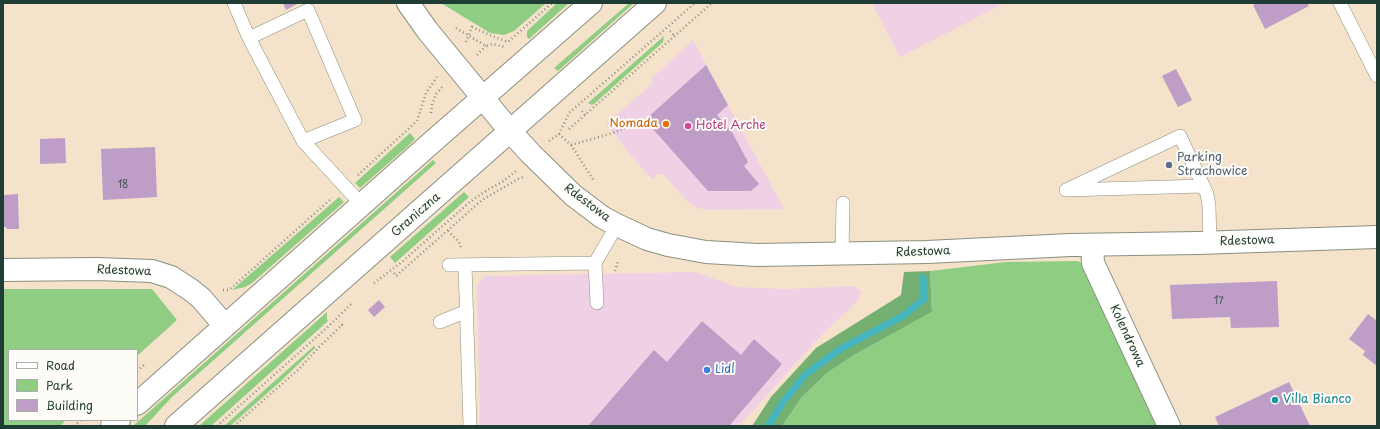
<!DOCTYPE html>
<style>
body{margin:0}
#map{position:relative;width:1380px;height:429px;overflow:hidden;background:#f4e3ca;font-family:"Playpen Sans",sans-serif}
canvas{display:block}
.frame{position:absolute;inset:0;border:4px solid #1f3d34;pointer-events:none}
.legend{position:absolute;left:8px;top:349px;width:130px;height:72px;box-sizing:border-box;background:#fdfcf7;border:1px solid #a4b0a9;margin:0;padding:5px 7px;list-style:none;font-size:12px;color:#1f3d34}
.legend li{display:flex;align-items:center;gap:8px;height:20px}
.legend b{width:20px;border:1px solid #a4b0a9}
</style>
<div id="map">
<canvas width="1380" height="429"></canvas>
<div class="frame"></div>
<ul class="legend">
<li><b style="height:5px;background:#fff"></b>Road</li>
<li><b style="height:11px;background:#8fcd83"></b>Park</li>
<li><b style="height:11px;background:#be9dc6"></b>Building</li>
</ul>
</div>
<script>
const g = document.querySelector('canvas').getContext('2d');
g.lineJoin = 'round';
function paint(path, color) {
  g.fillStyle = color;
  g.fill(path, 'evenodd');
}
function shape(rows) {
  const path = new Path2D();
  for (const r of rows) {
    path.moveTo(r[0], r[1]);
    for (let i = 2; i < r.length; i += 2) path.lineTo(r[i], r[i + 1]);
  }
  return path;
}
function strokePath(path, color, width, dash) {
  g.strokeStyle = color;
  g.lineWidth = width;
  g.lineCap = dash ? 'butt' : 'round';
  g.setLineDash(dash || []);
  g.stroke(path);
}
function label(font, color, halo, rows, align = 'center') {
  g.font = font + ' "Playpen Sans",sans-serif';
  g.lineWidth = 4;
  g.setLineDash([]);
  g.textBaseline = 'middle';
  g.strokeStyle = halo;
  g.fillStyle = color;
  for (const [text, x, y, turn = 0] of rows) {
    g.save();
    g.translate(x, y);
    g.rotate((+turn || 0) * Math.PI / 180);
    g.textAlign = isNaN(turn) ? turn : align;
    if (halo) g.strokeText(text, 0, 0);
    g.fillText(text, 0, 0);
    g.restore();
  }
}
paint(shape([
 [872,3,1005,3,900,57],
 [693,40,784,209,706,210,698,208,692,205,686,200,663,174,658,174,653,180,626,150,618,138,606,124,653,83,651,79],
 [695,272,738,287,786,289,853,286,861,291,859,299,813,344,739,426,480,426,477,285,486,276]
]), '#f0d0e5');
paint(shape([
 [441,3,546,3,514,31,504,35,490,33],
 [557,3,569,3,529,39,527,37,527,31],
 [629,3,634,3,558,71,554,68],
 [664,36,663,42,594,104,592,105,588,103],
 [410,133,415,139,407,147,360,188,355,183],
 [433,160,436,163,172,397,145,426,133,426],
 [464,192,469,197,395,263,390,257],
 [339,197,344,202,252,283,245,287,232,290],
 [1078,261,1083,264,1161,426,782,426,802,397,827,373,854,355,932,312,930,271,1006,262],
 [3,289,152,289,177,320,137,356,137,350,9,350,9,420,66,420,60,426,3,426],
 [327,312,327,319,328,321,211,426,199,426],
 [314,346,315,348,281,381,230,426,224,426]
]), '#8fcd83');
paint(shape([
 [930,271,932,312,854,355,827,373,802,397,782,426,752,426,771,397,816,348,901,295,904,272]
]), '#73b071');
strokePath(shape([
 [768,426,783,402,806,374,842,348,903,316,924,299,923,278]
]), '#46b5c0', 7);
paint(shape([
 [283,3,299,3,286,10],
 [1256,3,1307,3,1309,6,1265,29,1253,5],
 [706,65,728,105,717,115,732,132,748,162,744,166,759,184,751,191,708,191,645,120],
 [1176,69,1192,100,1178,107,1162,76],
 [65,138,66,163,40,164,40,139],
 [155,147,157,197,103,200,101,149],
 [3,191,4,195,18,194,19,229,7,229,6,227,3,227],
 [1277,281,1279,327,1231,328,1230,317,1172,319,1170,285],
 [379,300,385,307,374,317,368,310],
 [1368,314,1377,321,1377,366,1363,355,1365,351,1349,339],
 [702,321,741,355,754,339,782,364,729,426,590,426,589,425,654,350,667,362],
 [1289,382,1310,426,1219,426,1215,417]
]), '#be9dc6');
const service = shape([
 [234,3,249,38,303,141,362,205],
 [1340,3,1377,76],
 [249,38,308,10,355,120,303,141],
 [1203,186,1066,190,1180,136,1207,194,1209,206,1210,242],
 [842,254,843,203],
 [449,265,595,263],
 [465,265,470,426],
 [597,303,595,263,617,225],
 [440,322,467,311]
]);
const minor = shape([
 [408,3,427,30,510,131,531,154,573,195,602,217,617,225,647,239,668,245,706,252,757,255,927,252,1070,245,1198,243,1377,237],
 [1092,245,1093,263,1169,426],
 [3,270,97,269,152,271,171,277,191,290,201,298,225,326]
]);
const secondary = shape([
 [137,404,431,143,591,3],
 [112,426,119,420],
 [176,426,655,3]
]);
strokePath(service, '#8a907f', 14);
strokePath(minor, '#8a907f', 24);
strokePath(secondary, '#8a907f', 24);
strokePath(shape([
 [456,28,486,46,492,44,506,47],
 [670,31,675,36],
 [466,42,472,27,492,36,508,42,552,3],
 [477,55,486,46],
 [582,111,585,115],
 [431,113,432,105,436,94,444,85],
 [569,129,712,3],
 [559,134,571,145,594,181],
 [549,141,559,134,569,113,695,3],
 [571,145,613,133,631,125],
 [358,175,417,121,426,93,437,77],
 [448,231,459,242,461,248],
 [615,271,618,261],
 [394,273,396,276,482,200,518,179,524,177],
 [374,283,403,261,471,201,489,189,502,182,516,171],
 [223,290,229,290,332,198],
 [137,371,144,365],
 [74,426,81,420],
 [217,426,331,324,351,304],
 [234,426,299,369,319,347,342,325,339,322]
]), '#8a907f', 2.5, [1, 3]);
strokePath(service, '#fff', 13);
strokePath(minor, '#fff', 22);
strokePath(secondary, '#fff', 22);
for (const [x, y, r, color] of [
 [666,124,4,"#e8710a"],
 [688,126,4,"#d1479c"],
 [1169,165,4,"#5c6f8a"],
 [707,370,4,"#3f7fe0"],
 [1275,400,4,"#0f9aa8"]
]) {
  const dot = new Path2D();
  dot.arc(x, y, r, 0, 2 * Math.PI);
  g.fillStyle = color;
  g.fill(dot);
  strokePath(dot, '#fdfcf7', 1.5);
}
label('10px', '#475558', null, [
 ["18",123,185],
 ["17",1219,301]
]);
label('12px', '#c56008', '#fdfcf7', [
 ["Nomada",658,124]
], 'right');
label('12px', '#b23c85', '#fdfcf7', [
 ["Hotel Arche",696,126]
], 'left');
label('12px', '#4e5e75', '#fdfcf7', [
 ["Parking",1177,158],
 ["Strachowice",1177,172]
], 'left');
label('12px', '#1f3d34', '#fdfcf7', [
 ["Rdestowa",587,203,37],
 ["Graniczna",416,215,-41],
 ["Rdestowa",1247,241,-2],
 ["Rdestowa",923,252,-2],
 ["Rdestowa",124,271,2],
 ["Kolendrowa",1127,336,65]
]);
label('12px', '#366cbe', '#fdfcf7', [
 ["Lidl",715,370]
], 'left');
label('12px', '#0d838f', '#fdfcf7', [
 ["Villa Bianco",1283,400]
], 'left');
</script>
